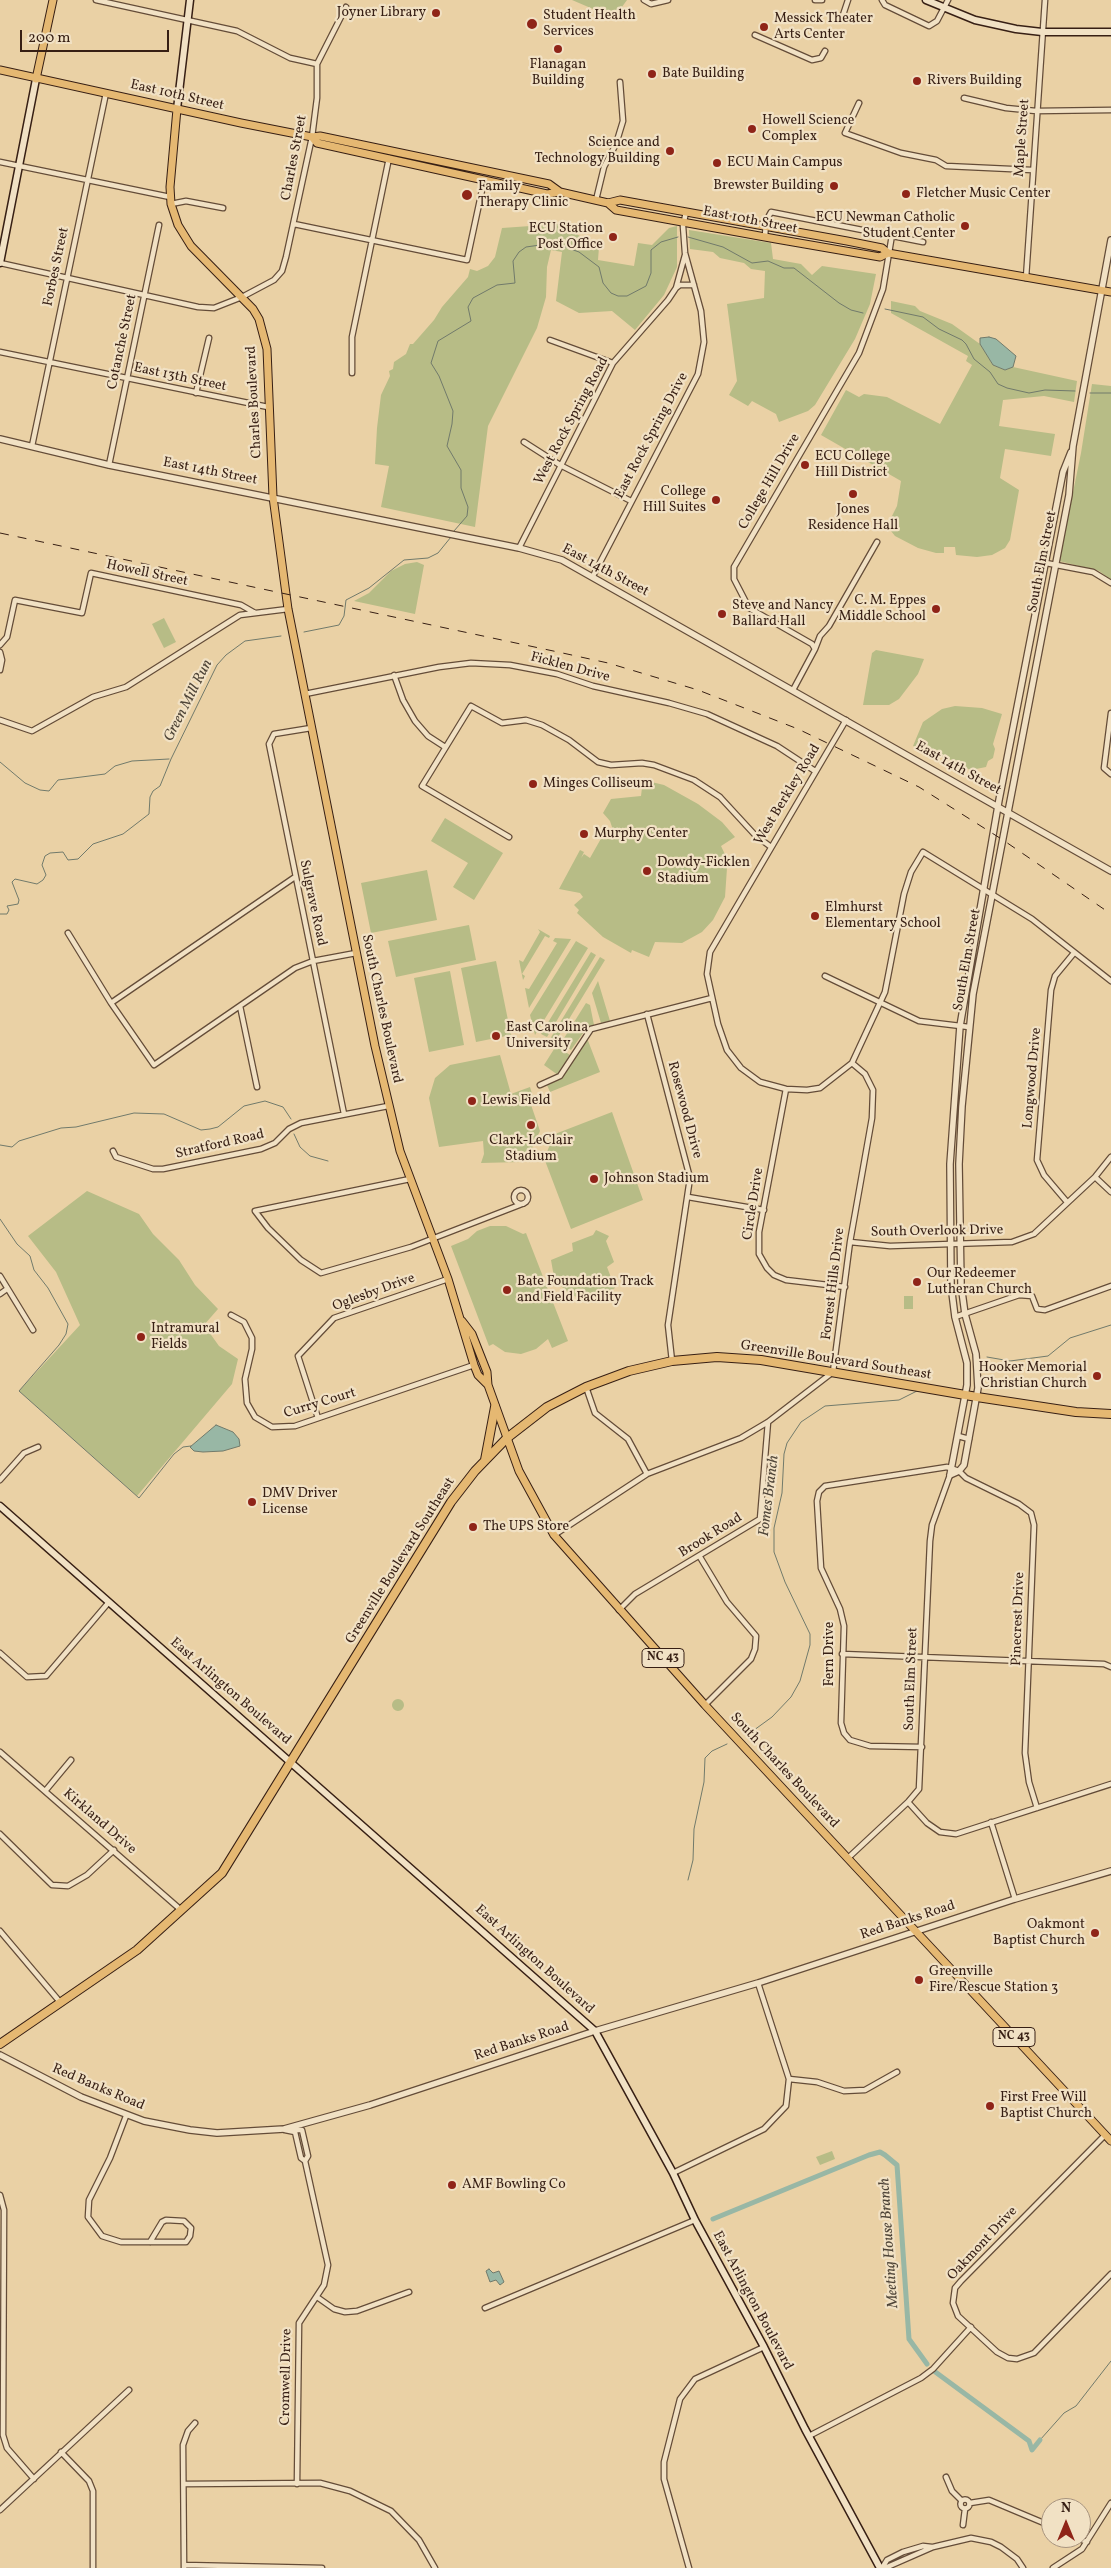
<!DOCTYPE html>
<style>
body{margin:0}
#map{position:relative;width:1111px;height:2568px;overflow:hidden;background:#ead1a5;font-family:Vollkorn,serif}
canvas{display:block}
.north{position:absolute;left:1041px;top:2498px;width:50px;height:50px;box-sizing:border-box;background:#f1e1c4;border:1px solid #a7937e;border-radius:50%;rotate:0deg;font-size:14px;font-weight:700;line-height:20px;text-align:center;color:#371f14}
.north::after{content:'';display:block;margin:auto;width:18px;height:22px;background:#8f2418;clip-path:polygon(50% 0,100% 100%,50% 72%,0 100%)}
.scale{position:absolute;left:20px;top:30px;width:149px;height:22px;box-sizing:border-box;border:2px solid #371f14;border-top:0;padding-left:6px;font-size:15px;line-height:18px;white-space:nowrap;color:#371f14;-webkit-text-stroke:4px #f1e1c4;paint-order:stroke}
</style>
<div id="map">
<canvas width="1111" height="2568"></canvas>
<div class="north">N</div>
<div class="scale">200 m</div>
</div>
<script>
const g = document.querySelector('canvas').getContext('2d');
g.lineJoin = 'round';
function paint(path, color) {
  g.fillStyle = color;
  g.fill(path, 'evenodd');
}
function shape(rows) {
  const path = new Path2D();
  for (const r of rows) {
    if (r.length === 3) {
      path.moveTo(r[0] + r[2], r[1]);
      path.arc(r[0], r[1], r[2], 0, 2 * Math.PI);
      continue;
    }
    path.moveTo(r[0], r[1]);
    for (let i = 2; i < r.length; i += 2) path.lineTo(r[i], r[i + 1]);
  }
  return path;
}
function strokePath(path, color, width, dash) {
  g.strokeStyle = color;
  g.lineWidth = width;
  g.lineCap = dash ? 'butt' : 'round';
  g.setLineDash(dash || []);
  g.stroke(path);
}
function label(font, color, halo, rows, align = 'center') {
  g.font = font + ' Vollkorn,serif';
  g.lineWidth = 4.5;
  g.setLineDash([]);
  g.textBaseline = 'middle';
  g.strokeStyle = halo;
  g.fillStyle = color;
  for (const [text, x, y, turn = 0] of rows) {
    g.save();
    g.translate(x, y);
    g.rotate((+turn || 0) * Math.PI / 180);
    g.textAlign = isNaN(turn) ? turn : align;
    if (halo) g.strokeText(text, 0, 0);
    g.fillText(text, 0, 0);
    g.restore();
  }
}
paint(shape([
 [572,0,627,0,619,11,611,14,600,12],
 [559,224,599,247,598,260,634,266,638,243,652,245,669,228,677,226,677,267,664,295,635,330,612,311,579,313,556,301,562,252,551,250,547,267,546,297,537,328,488,426,475,527,381,507,389,466,375,464,377,428,381,395,390,376,389,371,393,369,394,362,406,354,410,344,413,344,434,320,442,307,468,277,470,269,477,271,488,266,495,257,502,228],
 [689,230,771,243,773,259,801,264,812,275,822,266,876,274,870,304,855,339,815,405,808,411,779,422,776,414,752,401,748,406,729,395,737,381,727,304,764,298,765,271,751,269,744,263,720,258,713,252,690,249],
 [891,301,915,306,920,311,952,324,980,344,993,365,1005,370,1013,367,1077,381,1074,402,1044,396,1003,400,999,426,1055,434,1051,456,1005,449,1000,478,1019,490,1010,540,1005,548,992,555,977,557,956,555,955,547,944,547,944,553,936,553,918,548,895,536,887,526,897,506,901,481,821,435,846,390,859,397,864,394,887,397,940,424,972,365,966,361,968,356,891,313],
 [1092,384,1111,386,1111,580,1099,571,1059,561,1081,453],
 [417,562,424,565,415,614,354,601,369,593,391,571,405,564],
 [164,618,176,642,164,648,152,624],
 [876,650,924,659,918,674,899,699,889,705,863,705,872,653],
 [955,706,982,708,1002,714,993,744,995,749,993,758,988,761,986,767,971,770,963,767,959,763,913,746,923,722,942,709],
 [643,780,664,785,698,804,722,822,735,837,721,846,731,867,727,868,725,897,713,920,702,932,682,943,655,942,649,957,632,950,631,953,603,937,577,913,579,910,574,905,583,897,580,893,559,889,580,850,584,852,581,858,584,854,590,858,603,835,607,835,613,830,610,821,603,813,611,799,641,796],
 [445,818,503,853,474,900,453,887,468,863,431,841],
 [427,870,437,920,371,933,361,883],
 [469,925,476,960,396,977,388,941],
 [538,929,550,936,549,938,545,936,522,974,525,976,523,980,519,960,523,962,540,932],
 [555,938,571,939,529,1008,525,988,529,989,557,943,553,941],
 [576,941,588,948,535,1035,530,1015],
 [591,952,596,955,547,1037,541,1034],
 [600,957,605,960,555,1042,550,1039],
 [496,961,511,1035,476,1042,461,968],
 [450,971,464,1045,429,1052,414,978],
 [598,981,610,1021,601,1023,592,993],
 [586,1003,590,1005,594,1025,586,1029,571,1050,561,1043],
 [587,1038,600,1072,550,1092,547,1085,562,1078],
 [556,1046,570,1055,558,1075,544,1065],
 [500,1055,511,1094,530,1087,533,1097,529,1099,540,1131,532,1148,520,1156,520,1162,481,1163,484,1154,483,1141,439,1147,429,1098,435,1078,450,1065],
 [612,1112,643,1200,571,1229,544,1158,555,1134],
 [87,1191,139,1214,153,1234,179,1260,195,1285,218,1309,204,1325,219,1346,238,1359,232,1384,137,1496,19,1391,80,1325,56,1272,28,1236],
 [490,1226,506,1226,523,1234,526,1233,568,1341,552,1348,548,1339,536,1349,521,1354,505,1352,493,1344,489,1346,451,1246,468,1239,477,1231],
 [596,1230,609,1236,606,1241,614,1262,607,1267,615,1288,601,1297,583,1299,571,1295,561,1286,554,1277,551,1260,573,1251,572,1243,593,1235],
 [904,1296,913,1296,913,1309,904,1309],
 [398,1705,6],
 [832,2151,835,2159,820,2165,816,2157]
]), '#b7bc86');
const water = shape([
 [989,337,996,339,1016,356,1013,367,1005,370,993,365,980,344,980,338,989,337],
 [216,1425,233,1432,239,1439,240,1446,223,1451,203,1452,194,1451,190,1447,216,1425],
 [489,2269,493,2273,499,2271,504,2282,500,2285,496,2280,490,2282,486,2271,489,2269]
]);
paint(water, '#98b7a5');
strokePath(water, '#717a6b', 1);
strokePath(shape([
 [688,237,723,247,752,263,768,261,784,268,794,268,839,303,851,310,863,313],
 [885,309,923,317,939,329,962,340,966,344,974,359,990,372,998,384,1007,388,1029,393,1045,390,1075,391],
 [1090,393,1111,393],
 [454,531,467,516,468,507,461,488,461,470,447,446,452,424,453,411,439,376,431,363,438,341,471,321,468,307,473,298,497,285,515,283,513,261,519,252,526,247,554,243,579,252,599,267,603,283,611,293,618,296,627,296,646,286,651,273,651,250,661,242,678,237],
 [304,632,339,625,344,616,346,600,369,588,404,560,428,558,438,553,451,537],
 [0,762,25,783,40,790,49,791,58,780,105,774,115,766,132,761,169,759],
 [0,914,7,914,9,910,7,906,18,904,19,900,12,882,15,879,37,884,43,880,46,875,42,865,45,856,50,853,63,852,68,860,78,859,93,844,123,834,149,814,150,797,153,791,160,786,171,759,217,665,226,655,245,641,281,636],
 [294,1134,300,1147,310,1156,328,1161],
 [0,1145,12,1147,19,1141,61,1128,76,1127,134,1113,164,1114,201,1130,210,1129,218,1127,244,1106,265,1101,283,1107,291,1119],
 [0,1219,17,1244,30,1256,34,1270,48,1288,68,1324,66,1334,59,1345,19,1391,139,1498,174,1454,183,1447,191,1446],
 [987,1357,1010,1361,1048,1356,1070,1338,1111,1325],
 [750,1733,772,1717,791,1697,800,1681,810,1645,810,1634,785,1582,774,1552,774,1528,782,1493,784,1454,787,1443,801,1422,825,1406,899,1400,917,1391],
 [688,1880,693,1860,694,1829,704,1782,705,1758,712,1751,727,1744],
 [1040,2440,1064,2413,1076,2406,1111,2361]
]), '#717a6b', 1);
strokePath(shape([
 [713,2219,869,2155,880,2152,885,2155,897,2165,909,2339,927,2364],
 [934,2371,1029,2441,1032,2450,1040,2440]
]), '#98b7a5', 5);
const minor = shape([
 [96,0,237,31,290,58,317,64],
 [644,0,651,4,668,0],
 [815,0,822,0],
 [882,0,885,5,929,26,937,21,948,0],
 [843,15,848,0],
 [755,35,812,60,821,58,825,51],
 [964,98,1006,108,1036,111,1111,110],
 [859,103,845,133,901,153,936,160,946,166,1032,170],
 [0,162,170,197],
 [596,200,604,167,616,144,623,121,620,82],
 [171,204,186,201,223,208],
 [294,224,467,260,484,181],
 [765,237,766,221,771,212,923,242],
 [0,263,198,307,214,308,242,297,274,280,282,271,286,257,312,137,317,98,317,64,346,7],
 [1026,278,1045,0],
 [676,288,685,255],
 [550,340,613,363],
 [0,352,268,407],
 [352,373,352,337,389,158],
 [196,393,209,338],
 [524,442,560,465,631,501],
 [32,446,106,93],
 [109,465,159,225],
 [519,548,613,363,668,300,676,288,680,285,694,285],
 [1046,563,1093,572,1111,583],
 [593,576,698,374,704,342,701,311,685,253,683,226,686,212],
 [0,645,7,637,15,600,82,613,91,573,241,605,255,613],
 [815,649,820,636,829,626,877,542],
 [0,652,2,660,0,670],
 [394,675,403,700,415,721,428,736,445,747],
 [793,690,815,649,812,644,749,608,734,579,734,567,859,353,883,289,892,235],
 [305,694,439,667,471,663,510,665,557,674,593,686,669,703,707,714,777,746,815,771],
 [1111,713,1104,768,1111,774],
 [0,720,32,731,93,697,126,687,240,615,288,609],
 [846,720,710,952,707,974,718,1024,727,1050,741,1068,760,1082,786,1089,807,1090,820,1088,852,1063,885,992,904,894,911,872,923,852,1032,919,1111,981],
 [311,728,274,734,269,744,344,1114],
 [509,837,422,786,471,706,502,723,526,720,542,725,569,740,598,762,611,765,642,763,654,765,694,780,720,797,755,835,771,847],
 [68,933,111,1003,154,1065,295,968,313,961,356,953],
 [825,976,919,1021,969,1027],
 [111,1003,295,877],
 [240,1006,257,1087],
 [647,1014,690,1178,668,1325,672,1361],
 [540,1085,560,1076,591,1029,712,998],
 [786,1089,759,1232,759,1254,767,1268,774,1275,786,1280,845,1287],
 [113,1151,116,1157,153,1169,163,1169,261,1149,275,1143,289,1129,301,1123,388,1106],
 [1095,1177,1111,1192],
 [410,1179,255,1211,268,1228,301,1260,321,1273,411,1247,522,1204],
 [521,1197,7],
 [688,1197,764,1210],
 [1067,1202,1044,1175,1037,1160,1051,990,1055,976,1074,953],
 [850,1242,890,1246,1012,1242,1034,1234,1095,1177,1111,1157],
 [0,1276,33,1330],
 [0,1294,7,1289],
 [231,1315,244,1322,252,1338,252,1349,245,1379,247,1403,255,1417,272,1427,295,1426,474,1365],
 [955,1317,1019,1295,1032,1296,1037,1309,1045,1310,1111,1286],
 [586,1387,595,1413,628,1439,647,1474],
 [318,1418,298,1356,334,1318,448,1279],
 [958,1436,969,1439],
 [0,1480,24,1453,38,1447],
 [554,1535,647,1474,741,1438,768,1422,833,1372,850,1242,872,1118,873,1090,865,1074,852,1063],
 [700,1557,727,1602,756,1636,755,1649,751,1659,705,1705],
 [619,1610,635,1594,760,1519,768,1422],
 [0,1653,27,1677,46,1676,109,1602],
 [842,1654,1104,1664,1111,1667],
 [922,1747,870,1746,850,1740,844,1733,841,1723,844,1626,840,1609,821,1568,817,1501,819,1492,825,1486,947,1467,959,1471,966,1478,1019,1504,1031,1513,1034,1525,1025,1753,1029,1782,1037,1808],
 [0,1752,181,1910],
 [46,1790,71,1760],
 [908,1802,927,1823,940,1832,956,1834,1111,1784],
 [991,1822,1015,1899],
 [0,1834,52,1885,68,1886,87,1875,114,1850],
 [848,1858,908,1802,919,1789,930,1541,932,1525,950,1475],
 [0,1931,60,2002],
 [789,2079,817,2082,844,2091,865,2090,897,2072],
 [126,2116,110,2158,89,2200,88,2217,102,2236,121,2242,186,2242,190,2236,191,2228,184,2221,166,2220,162,2222,150,2242],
 [285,2130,295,2132,301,2158,305,2161,328,2265,324,2285,299,2323,297,2484],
 [291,2130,302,2130,308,2156,305,2161],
 [1105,2135,961,2281,955,2288,953,2303,958,2316,997,2352,1008,2358,1017,2359,1034,2353,1111,2274],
 [673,2173,764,2129,786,2106,789,2079,758,1983],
 [0,2195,4,2210,3,2435,7,2448,34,2479],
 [317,2297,334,2309,345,2312,357,2311,409,2292],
 [485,2308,695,2220],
 [809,2436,921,2378,933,2369,971,2327],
 [61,2452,89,2481,93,2491,93,2568],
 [946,2477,952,2491,961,2500],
 [184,2484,320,2483,350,2491,391,2511,419,2540,435,2568],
 [965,2504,4.5],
 [970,2503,989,2500,1051,2526],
 [0,2510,129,2390],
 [963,2525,965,2509],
 [1077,2538,1087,2542],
 [184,2565,322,2568],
 [184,2568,183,2445,188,2431,195,2423],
 [689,2568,664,2479,664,2462,680,2399,695,2379,764,2347],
 [882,2568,887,2560,903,2552,923,2546,932,2547],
 [885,2568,933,2547,971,2538,991,2542,1001,2547,1017,2559,1023,2568],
 [1053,2568,1082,2549,1111,2503]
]);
const tertiary = shape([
 [0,439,109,465,519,548,562,560,1111,871],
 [950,1475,959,1471,964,1465,978,1388,976,1354,965,1314,961,1284,959,1164,962,1106,973,994,1069,495,1073,446,1111,240],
 [950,1475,967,1385,967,1363,955,1317,951,1285,950,1164,960,1026,999,800,1063,472,1071,452],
 [0,2055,81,2097,144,2121,190,2130,217,2133,284,2129,370,2105,595,2031,758,1983,1015,1899,1111,1871]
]);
const secondary = shape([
 [926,0,975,20,1016,29,1042,32,1111,32],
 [177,109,190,0],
 [0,263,36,79],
 [0,1506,595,2031,673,2173,695,2220,764,2347,805,2429,880,2568]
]);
const primary = shape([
 [0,70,241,123,312,137,320,136,549,184,560,192,608,203,620,200,847,241,882,248,888,253,1111,292],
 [36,79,53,0],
 [177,109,170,187,171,204,178,225,191,246,253,309,259,319,267,349,273,497,288,609,375,1046,400,1151,448,1279,474,1365,478,1375,488,1385],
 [312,137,317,143,547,194,560,192],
 [608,203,616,210,776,239,880,257,888,253],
 [462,1321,472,1334,487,1372,488,1385,519,1471,554,1535,705,1705,1111,2141]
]);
const trunk = shape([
 [485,1460,495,1407],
 [0,2044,137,1950,222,1873,451,1502,475,1471,507,1438,547,1407,586,1387,629,1371,672,1361,717,1357,761,1360,977,1397,1076,1412,1111,1414]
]);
strokePath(minor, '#644c38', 7);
strokePath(tertiary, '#644c38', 8);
strokePath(secondary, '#371f14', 9);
strokePath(primary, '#371f14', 9);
strokePath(trunk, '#371f14', 10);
strokePath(minor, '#f1e1c4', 4.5);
strokePath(tertiary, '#f1e1c4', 5.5);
strokePath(secondary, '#f1e1c4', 6);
strokePath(primary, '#e5b872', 7);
strokePath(trunk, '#e5b872', 8);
strokePath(shape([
 [0,533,558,652,608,663,698,690,798,729,919,787,1003,840,1111,914]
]), '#371f14', 1, [9, 9]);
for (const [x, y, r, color] of [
 [436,13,5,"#8f2418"],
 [532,24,6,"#8f2418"],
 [764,27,5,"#8f2418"],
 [558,49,5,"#8f2418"],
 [652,74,5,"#8f2418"],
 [917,81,5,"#8f2418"],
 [752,129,5,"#8f2418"],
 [670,151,5,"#8f2418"],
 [717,163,5,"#8f2418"],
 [834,186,5,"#8f2418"],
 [906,194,5,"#8f2418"],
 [467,195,6,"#8f2418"],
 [965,226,5,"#8f2418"],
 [613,237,5,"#8f2418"],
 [805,465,5,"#8f2418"],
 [853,494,5,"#8f2418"],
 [716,500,5,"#8f2418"],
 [936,609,5,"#8f2418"],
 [722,614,5,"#8f2418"],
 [533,784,5,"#8f2418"],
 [584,834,5,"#8f2418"],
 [647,871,5,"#8f2418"],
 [815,916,5,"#8f2418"],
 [496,1036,5,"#8f2418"],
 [472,1101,5,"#8f2418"],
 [531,1125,5,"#8f2418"],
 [594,1179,5,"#8f2418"],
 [917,1282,5,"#8f2418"],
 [507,1290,5,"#8f2418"],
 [141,1337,5,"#8f2418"],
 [1097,1376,5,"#8f2418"],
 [252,1502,5,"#8f2418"],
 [473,1527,5,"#8f2418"],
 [1095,1933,5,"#8f2418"],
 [919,1980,5,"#8f2418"],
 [990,2106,5,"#8f2418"],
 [452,2185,5,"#8f2418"]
]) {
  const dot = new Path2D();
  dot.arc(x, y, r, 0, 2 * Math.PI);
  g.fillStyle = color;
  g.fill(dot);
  strokePath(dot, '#f1e1c4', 2);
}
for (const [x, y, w] of [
 [663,1658,42],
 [1014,2037,42]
]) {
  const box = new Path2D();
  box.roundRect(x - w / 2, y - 9.5, w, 19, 4);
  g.fillStyle = '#f1e1c4';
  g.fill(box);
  strokePath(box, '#371f14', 1);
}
label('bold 12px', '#371f14', null, [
 ["NC 43",663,1658],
 ["NC 43",1014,2037]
]);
label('14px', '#371f14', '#f1e1c4', [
 ["Joyner Library",426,13,"right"],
 ["Student Health",543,16],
 ["Services",543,32],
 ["Messick Theater",774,19],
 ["Arts Center",774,35],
 ["Flanagan",558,65,"center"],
 ["Building",558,81,"center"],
 ["Bate Building",662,74],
 ["Rivers Building",927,81],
 ["Howell Science",762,121],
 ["Complex",762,137],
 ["Science and",660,143,"right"],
 ["Technology Building",660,159,"right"],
 ["ECU Main Campus",727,163],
 ["Brewster Building",824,186,"right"],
 ["Family",478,187],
 ["Therapy Clinic",478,203],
 ["Fletcher Music Center",916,194],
 ["ECU Newman Catholic",955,218,"right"],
 ["Student Center",955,234,"right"],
 ["ECU Station",603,229,"right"],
 ["Post Office",603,245,"right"],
 ["ECU College",815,457],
 ["Hill District",815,473],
 ["College",706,492,"right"],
 ["Hill Suites",706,508,"right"],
 ["Jones",853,510,"center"],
 ["Residence Hall",853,526,"center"],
 ["C. M. Eppes",926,601,"right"],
 ["Middle School",926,617,"right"],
 ["Steve and Nancy",732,606],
 ["Ballard Hall",732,622],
 ["Minges Colliseum",543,784],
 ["Murphy Center",594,834],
 ["Dowdy-Ficklen",657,863],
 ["Stadium",657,879],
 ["Elmhurst",825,908],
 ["Elementary School",825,924],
 ["East Carolina",506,1028],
 ["University",506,1044],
 ["Lewis Field",482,1101],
 ["Clark-LeClair",531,1141,"center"],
 ["Stadium",531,1157,"center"],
 ["Johnson Stadium",604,1179],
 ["Our Redeemer",927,1274],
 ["Lutheran Church",927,1290],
 ["Bate Foundation Track",517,1282],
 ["and Field Facility",517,1298],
 ["Intramural",151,1329],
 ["Fields",151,1345],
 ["Hooker Memorial",1087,1368,"right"],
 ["Christian Church",1087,1384,"right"],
 ["DMV Driver",262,1494],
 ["License",262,1510],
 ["The UPS Store",483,1527],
 ["Oakmont",1085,1925,"right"],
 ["Baptist Church",1085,1941,"right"],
 ["Greenville",929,1972],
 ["Fire/Rescue Station 3",929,1988],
 ["First Free Will",1000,2098],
 ["Baptist Church",1000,2114],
 ["AMF Bowling Co",462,2185]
], 'left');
label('14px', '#371f14', '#f1e1c4', [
 ["East 10th Street",177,96,13],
 ["Maple Street",1023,138,-86],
 ["Charles Street",295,158,-79],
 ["East 10th Street",750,221,11],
 ["Forbes Street",57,267,-78],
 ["Cotanche Street",123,342,-78],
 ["East 13th Street",180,378,12],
 ["Charles Boulevard",255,402,-93],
 ["West Rock Spring Road",572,421,-62],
 ["East Rock Spring Drive",652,436,-62],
 ["East 14th Street",210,472,11],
 ["College Hill Drive",770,482,-60],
 ["South Elm Street",1043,562,-79],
 ["East 14th Street",605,571,28],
 ["Howell Street",147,574,12],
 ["Ficklen Drive",570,668,15],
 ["East 14th Street",958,769,29],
 ["West Berkley Road",788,795,-59],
 ["Sulgrave Road",312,903,78],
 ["South Elm Street",968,960,-80],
 ["South Charles Boulevard",381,1009,78],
 ["Longwood Drive",1033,1078,-85],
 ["Rosewood Drive",684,1110,75],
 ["Stratford Road",220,1145,-13],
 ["Circle Drive",754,1204,-81],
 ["South Overlook Drive",937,1232,-1],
 ["Forrest Hills Drive",834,1284,-83],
 ["Oglesby Drive",374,1293,-20],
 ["Greenville Boulevard Southeast",836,1361,9],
 ["Curry Court",320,1404,-17],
 ["Brook Road",711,1536,-32],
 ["Greenville Boulevard Southeast",401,1561,-58],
 ["Pinecrest Drive",1019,1619,-88],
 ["Fern Drive",830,1654,-90],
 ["South Elm Street",912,1679,-88],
 ["East Arlington Boulevard",230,1692,41],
 ["South Charles Boulevard",784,1771,47],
 ["Kirkland Drive",99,1822,41],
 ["Red Banks Road",908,1921,-18],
 ["East Arlington Boulevard",534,1960,42],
 ["Red Banks Road",522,2042,-18],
 ["Red Banks Road",98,2088,23],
 ["Oakmont Drive",983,2244,-47],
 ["East Arlington Boulevard",752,2301,62],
 ["Cromwell Drive",287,2377,-89]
]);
label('italic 15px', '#4f4538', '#f1e1c4', [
 ["Green Mill Run",189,701,-63],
 ["Fomes Branch",770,1496,-83],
 ["Meeting House Branch",890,2243,-94]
]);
</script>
